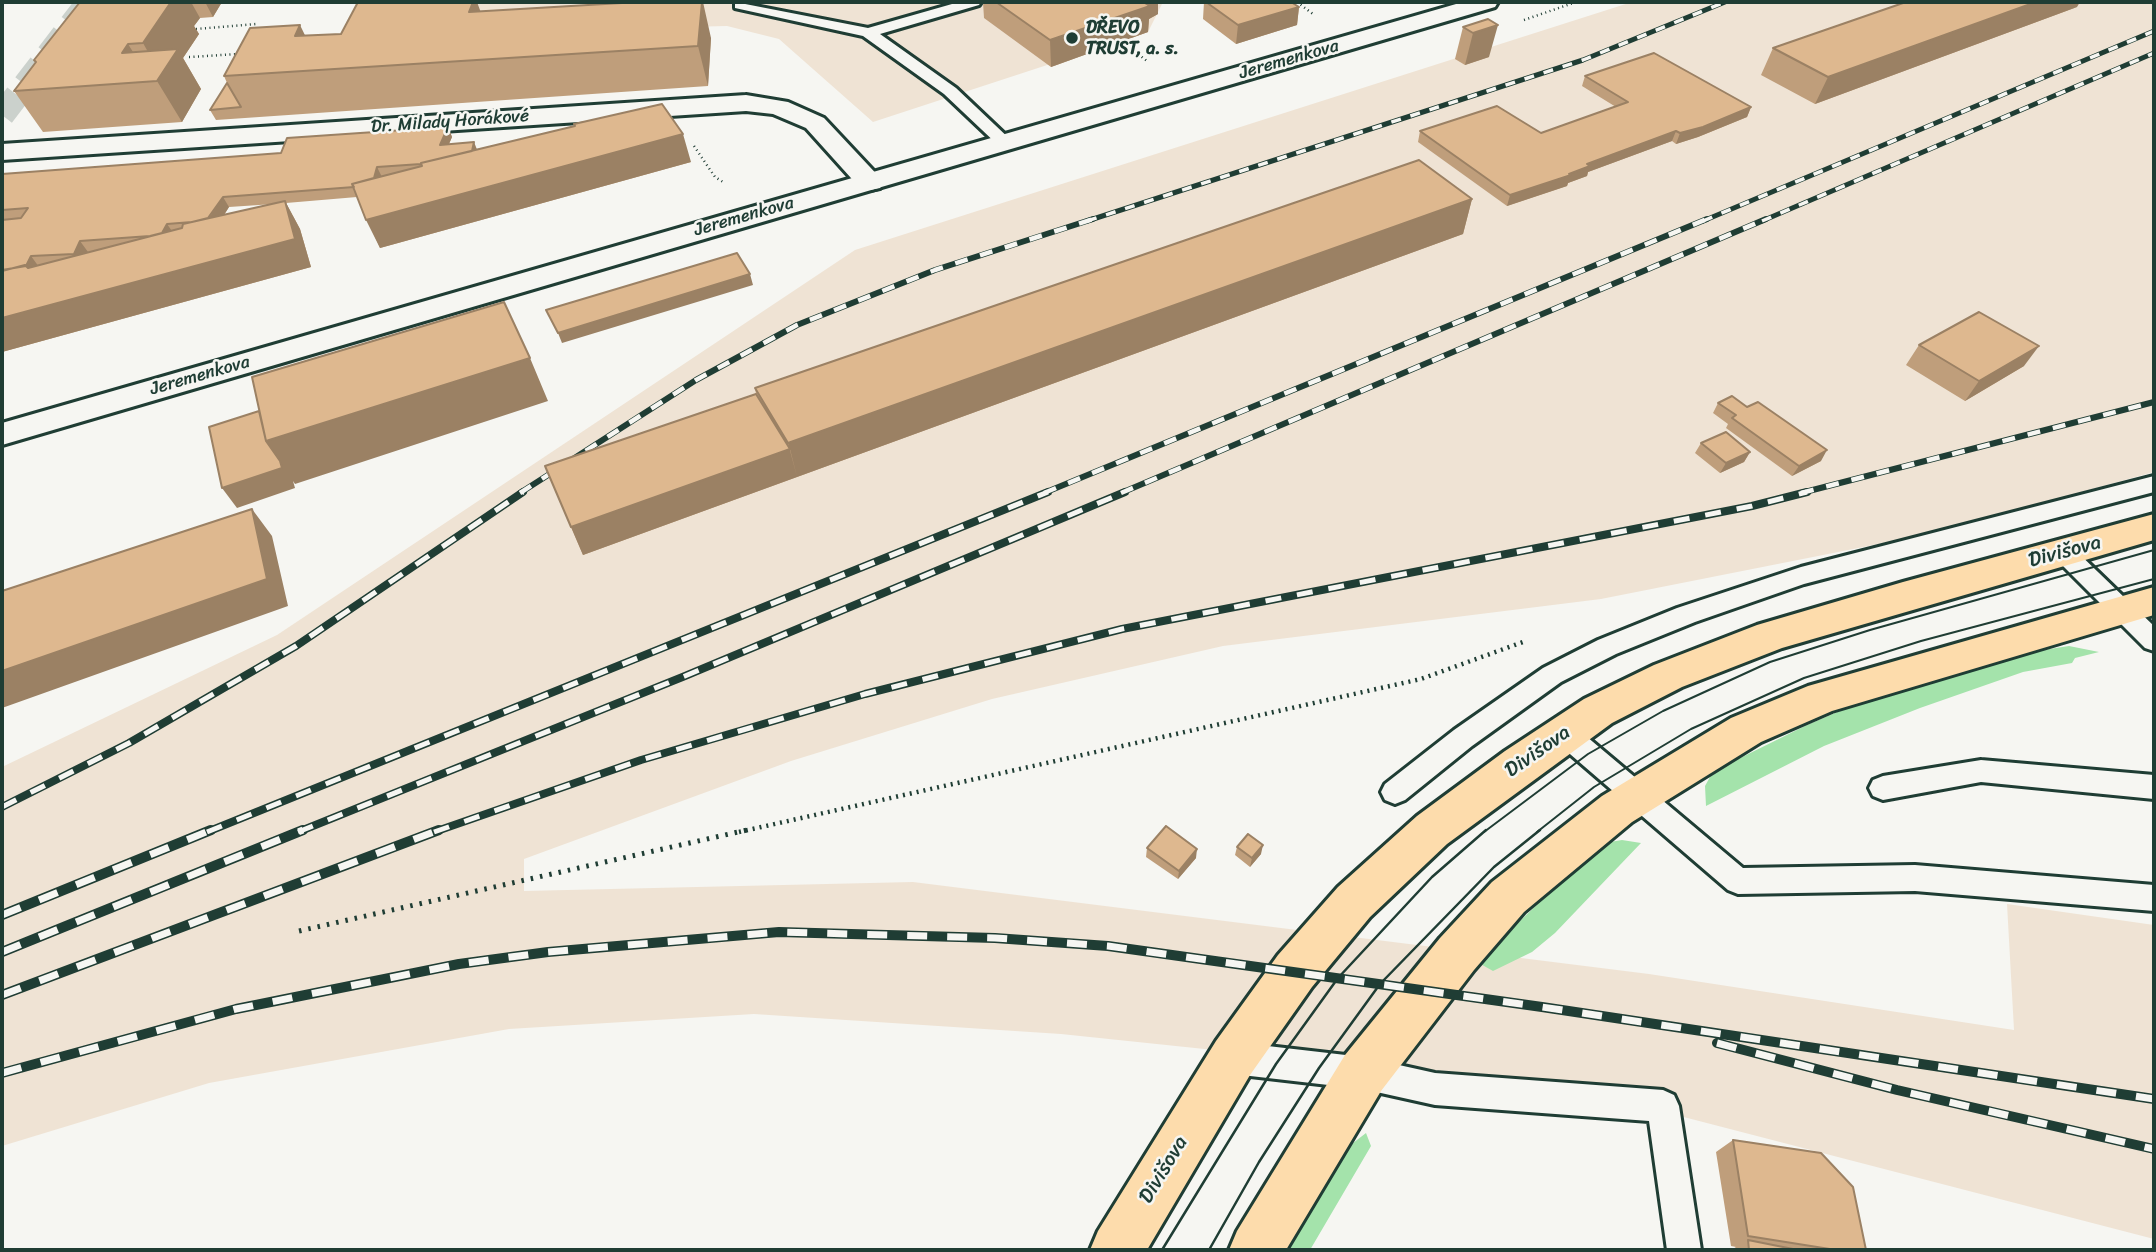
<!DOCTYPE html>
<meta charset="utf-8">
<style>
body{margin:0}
#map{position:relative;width:2156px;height:1252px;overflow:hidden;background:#f6f6f2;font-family:Sriracha,sans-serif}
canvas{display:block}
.frame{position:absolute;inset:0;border:4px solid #1f3d34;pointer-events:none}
</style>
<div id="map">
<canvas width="2156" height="1252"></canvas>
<div class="frame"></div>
</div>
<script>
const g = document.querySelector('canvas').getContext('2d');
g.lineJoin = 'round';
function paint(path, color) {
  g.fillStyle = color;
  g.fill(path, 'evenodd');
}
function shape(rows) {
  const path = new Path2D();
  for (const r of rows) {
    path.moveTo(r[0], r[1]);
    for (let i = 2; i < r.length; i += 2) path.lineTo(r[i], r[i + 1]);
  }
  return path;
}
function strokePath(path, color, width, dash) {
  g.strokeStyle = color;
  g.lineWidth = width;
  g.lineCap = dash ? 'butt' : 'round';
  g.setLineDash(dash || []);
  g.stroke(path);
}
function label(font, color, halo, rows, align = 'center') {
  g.font = font + ' Sriracha,sans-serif';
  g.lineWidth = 5;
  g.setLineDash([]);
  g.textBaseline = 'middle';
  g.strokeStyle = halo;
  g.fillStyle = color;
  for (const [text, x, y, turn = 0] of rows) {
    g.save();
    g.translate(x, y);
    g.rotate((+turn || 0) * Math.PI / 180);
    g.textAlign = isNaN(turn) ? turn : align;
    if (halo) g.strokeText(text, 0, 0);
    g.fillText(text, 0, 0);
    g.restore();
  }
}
paint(shape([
 [445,2,1163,2,1148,32,873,122,779,39,727,26,434,33],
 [1632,2,2154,2,2154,472,1929,534,1601,599,1223,646,992,699,791,761,524,859,524,891,913,882,1649,974,2014,1030,2007,904,2154,925,2154,1239,1568,1087,1061,1034,754,1014,509,1029,209,1083,2,1146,2,767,277,635,855,250]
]), '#efe3d4');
paint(shape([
 [2069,646,2099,652,2075,658,2072,663,2023,672,1920,708,1824,746,1706,806,1705,786,1710,777,1732,762,1807,725,1856,704,1987,664,2030,652],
 [1622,840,1641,843,1555,933,1532,952,1493,971,1477,962,1593,851,1604,843],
 [1366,1133,1371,1146,1310,1250,1285,1250,1321,1182,1344,1150]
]), '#a4e3ab');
strokePath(shape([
 [2,115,89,2]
]), '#cbd1cc', 25, [25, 13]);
const lane = shape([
 [735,2,868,28,959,2,981,2,979,5,880,34,956,88,1014,143,1012,147,1000,147,944,94,863,36,735,8,735,2],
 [2154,476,2154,492,1804,584,1695,622,1616,654,1561,682,1472,746,1405,800,1395,804,1385,800,1381,792,1385,784,1454,730,1543,668,1598,640,1677,608,1801,567,2154,476],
 [2063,543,2071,546,2154,626,2154,651,2145,648,2055,558,2051,552,2055,546,2063,543],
 [1565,723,1574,726,1743,868,1915,865,2154,885,2154,911,1915,891,1738,894,1728,890,1556,742,1552,734,1556,726,1565,723],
 [1981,760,2154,775,2154,799,1981,782,1883,800,1873,796,1869,788,1873,780,1883,776,1981,760],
 [1233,1042,1363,1057,1435,1073,1663,1090,1674,1095,1679,1106,1701,1250,1667,1250,1649,1121,1435,1105,1363,1089,1233,1074,1222,1069,1217,1058,1222,1047,1233,1042]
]);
const street = shape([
 [746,95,788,102,824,118,884,182,880,188,870,190,860,188,806,128,773,114,746,111,2,160,2,144,746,95]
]);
const secondary = shape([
 [1463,2,1498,2,1495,7,2,445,2,423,1463,2]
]);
const primary = shape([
 [2154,514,2154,540,1782,648,1682,687,1612,723,1447,844,1370,917,1312,987,1250,1075,1147,1250,1090,1250,1098,1231,1216,1041,1278,955,1338,887,1417,816,1505,751,1584,699,1654,665,1757,625,1903,582,2154,514],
 [2154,587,2154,615,1832,711,1761,742,1632,822,1524,912,1474,970,1381,1091,1286,1250,1229,1250,1237,1231,1345,1055,1440,938,1492,882,1602,796,1731,718,1808,686,2154,587]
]);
strokePath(lane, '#1f3d34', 6);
strokePath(street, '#1f3d34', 6);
strokePath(secondary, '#1f3d34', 6);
strokePath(primary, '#1f3d34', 6);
strokePath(shape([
 [1297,2,1313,14],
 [1524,20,1576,2],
 [196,29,256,24],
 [1124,43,1147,61],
 [189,57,239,54],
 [694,146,715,177,723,182]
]), '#1f3d34', 2.5, [1, 3.5]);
strokePath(shape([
 [739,832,1421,679,1523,642]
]), '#1f3d34', 4.5, [2, 5]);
strokePath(shape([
 [299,931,747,830]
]), '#1f3d34', 5, [2.5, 7]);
paint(lane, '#f6f6f2');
paint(street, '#f6f6f2');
paint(secondary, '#f6f6f2');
paint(primary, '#fddcac');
strokePath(shape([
 [1484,832,1588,754,1663,711,1770,662,1870,630,2154,550],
 [1537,832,1594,787,1691,729,1804,678,1921,641,2154,579]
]), '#1f3d34', 2);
strokePath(shape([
 [1162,1250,1276,1064,1338,978,1432,877,1486,830],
 [1209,1250,1259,1162,1319,1068,1380,984,1494,867,1540,830]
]), '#1f3d34', 2.5);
const railFar3 = shape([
 [1087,221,1583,60,1725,2],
 [1703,221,2154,31],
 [1762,221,2154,53]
]);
const railFar2 = shape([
 [520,493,696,380,797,325,935,270,1093,219],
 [1044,493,1707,219],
 [1121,493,1766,219],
 [1801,493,2154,402]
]);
const railFar1 = shape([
 [2,807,129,743,296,646,523,492],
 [207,832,1048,492],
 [298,832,685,676,1125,492],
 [434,832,641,760,865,694,1122,629,1752,506,1807,492]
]);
const rail = shape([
 [2,915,211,830],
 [2,952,303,830],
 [2,995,439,830],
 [1717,1043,1897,1090,2154,1149],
 [2,1073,236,1009,459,964,548,952,779,932,995,938,1108,946,1542,1007,2154,1099]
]);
strokePath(railFar3, '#1f3d34', 5);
strokePath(railFar2, '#1f3d34', 6);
strokePath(railFar1, '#1f3d34', 8);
strokePath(rail, '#1f3d34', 10);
strokePath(railFar3, '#f6f6f2', 3.5, [10]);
strokePath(railFar2, '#f6f6f2', 4.5, [13]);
strokePath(railFar1, '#f6f6f2', 5, [16]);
strokePath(rail, '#f6f6f2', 7, [20]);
paint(shape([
 [80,2,222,2,213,17,200,18,194,26,199,34,183,58,201,89,182,122,43,132,14,91,36,63,34,60],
 [983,2,1158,2,1158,14,1149,19,1148,32,1051,67,984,18],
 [1204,2,1291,2,1299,7,1297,25,1236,44,1203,19],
 [2077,7,1815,104,1761,75,1773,48],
 [480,11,711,38,708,86,216,120,210,110,227,83,224,76,305,36,341,34],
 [1488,19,1489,57,1465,65,1455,59,1463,27],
 [1585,76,1751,107,1747,117,1698,137,1676,144,1672,141,1588,172,1587,176,1568,183,1567,186,1507,206,1418,142,1420,131,1541,133,1616,107,1582,86],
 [574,124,691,162,380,248,357,197,286,203,300,229,311,267,2,352,2,174,281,153,448,127,452,137,449,144,477,150,574,126],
 [274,204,224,215,229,207],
 [1472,199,1463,234,797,477,583,555,571,527,756,394,755,388],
 [1919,345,2024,366,1965,401,1906,365],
 [1718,403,1747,407,1821,461,1792,476,1726,428,1728,424,1713,413],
 [1701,443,1750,452,1744,462,1720,473,1695,453],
 [1237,847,1261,854,1250,867,1235,855],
 [1147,848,1196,858,1178,879,1146,857],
 [1733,1140,1866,1250,1731,1250,1736,1247,1731,1246,1716,1152]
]), '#bf9e7b');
paint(shape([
 [168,2,191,2,200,18,194,26,199,34,183,58,201,89,182,122,157,81,161,75,143,43],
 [205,2,222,2,213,17],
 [473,2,477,2,490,37,469,12],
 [702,2,703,2,711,38,708,86,698,46],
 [1138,2,1158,2,1158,14,1149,19,1148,32,1051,67,1050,40],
 [2036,2,2080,2,2077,7,1815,104,1828,77],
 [1299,7,1297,25,1236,44,1238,25],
 [300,25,320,66,295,36],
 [1498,25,1489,57,1465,65,1473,33],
 [128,44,151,81,122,53],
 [1751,107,1747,117,1698,137,1676,144,1680,133],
 [448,127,452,137,444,155,440,145],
 [1676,131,1672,141,1588,172,1587,176,1568,183,1567,186,1507,206,1510,195,1569,174,1587,164],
 [683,134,691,162,380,248,366,220],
 [474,142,478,152,469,161],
 [377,167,382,177,371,186],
 [223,197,229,207,213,232,207,221],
 [1472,199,1463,234,797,477,788,443],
 [285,201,300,229,311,267,2,352,2,318],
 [167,224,174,234,160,235],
 [80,241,88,252,82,264,74,254],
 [31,256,39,267,24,268],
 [750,274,753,285,562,343,558,333],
 [2039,346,2024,366,1965,401,1979,381],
 [530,358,548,401,295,484,293,481,295,488,237,508,222,488,266,441],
 [790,449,797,477,583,555,571,527],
 [1827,450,1821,461,1792,476,1799,466],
 [1750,452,1744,462,1720,473,1726,463],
 [252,509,272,536,288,606,2,708,2,671],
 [1263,845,1261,854,1250,867,1252,858],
 [1197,849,1196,858,1178,879,1179,871]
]), '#9b8164');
const building = shape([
 [80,2,171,2,143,43,128,44,122,53,178,49,157,81,14,91,36,62,34,60,80,2],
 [358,2,473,2,469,12,639,2,702,2,698,46,224,76,250,28,300,25,295,36,341,34,358,2],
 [996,2,1143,2,1150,6,1050,40,996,2],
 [1206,2,1291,2,1299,7,1238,25,1206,2],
 [1906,2,2036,2,1828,77,1773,48,1906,2],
 [1488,19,1498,25,1473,33,1463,27,1488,19],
 [1654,53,1751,107,1703,127,1680,133,1676,131,1587,164,1590,166,1569,174,1571,175,1510,195,1420,131,1497,106,1541,133,1628,102,1585,76,1654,53],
 [227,83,241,107,210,110,227,83],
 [662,104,683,134,366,220,352,184,422,166,421,163,575,126,574,124,662,104],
 [448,127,440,145,474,142,472,151,421,163,421,164,377,167,374,178,352,184,354,187,223,197,208,218,192,222,167,224,162,233,150,236,80,241,74,254,31,256,26,266,2,270,2,220,21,218,28,208,2,210,2,174,281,153,287,138,448,127],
 [1419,160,1472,199,788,443,755,388,1419,160],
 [285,201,295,239,2,318,2,271,25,265,28,268,182,228,183,224,285,201],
 [737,253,750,274,558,333,546,310,737,253],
 [504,302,530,358,266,441,252,377,504,302],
 [1979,312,2039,346,1979,381,1919,345,1979,312],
 [756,394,790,449,571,527,545,466,756,394],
 [1732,396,1747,407,1758,402,1827,450,1799,466,1732,418,1736,415,1718,403,1732,396],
 [259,411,266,441,280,461,282,468,222,488,209,427,259,411],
 [1726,432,1750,452,1726,463,1701,443,1726,432],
 [252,509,267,579,2,671,2,591,252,509],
 [1166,826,1197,849,1179,871,1147,848,1166,826],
 [1248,834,1263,845,1252,858,1237,847,1248,834],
 [1733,1140,1821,1153,1853,1187,1866,1250,1836,1250,1748,1236,1733,1140],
 [1748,1240,1798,1250,1749,1250,1748,1240]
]);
paint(building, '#deb88f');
strokePath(building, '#9b8164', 2);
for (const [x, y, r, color] of [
 [1072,38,7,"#1f3d34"]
]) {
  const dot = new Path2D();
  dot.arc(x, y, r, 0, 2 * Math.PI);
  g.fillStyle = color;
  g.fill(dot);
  strokePath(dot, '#f6f6f2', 2.5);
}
label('bold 18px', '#1f3d34', '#f6f6f2', [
 ["DŘEVO",1086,28],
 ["TRUST, a. s.",1086,49]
], 'left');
label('18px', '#1f3d34', '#f6f6f2', [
 ["Jeremenkova",1289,60,-16],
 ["Dr. Milady Horákové",450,122,-4],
 ["Jeremenkova",744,217,-16],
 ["Jeremenkova",200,376,-16]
]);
label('21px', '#1f3d34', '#f6f6f2', [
 ["Divišova",2065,552,-15],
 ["Divišova",1538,752,-35],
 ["Divišova",1164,1170,-59]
]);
</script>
